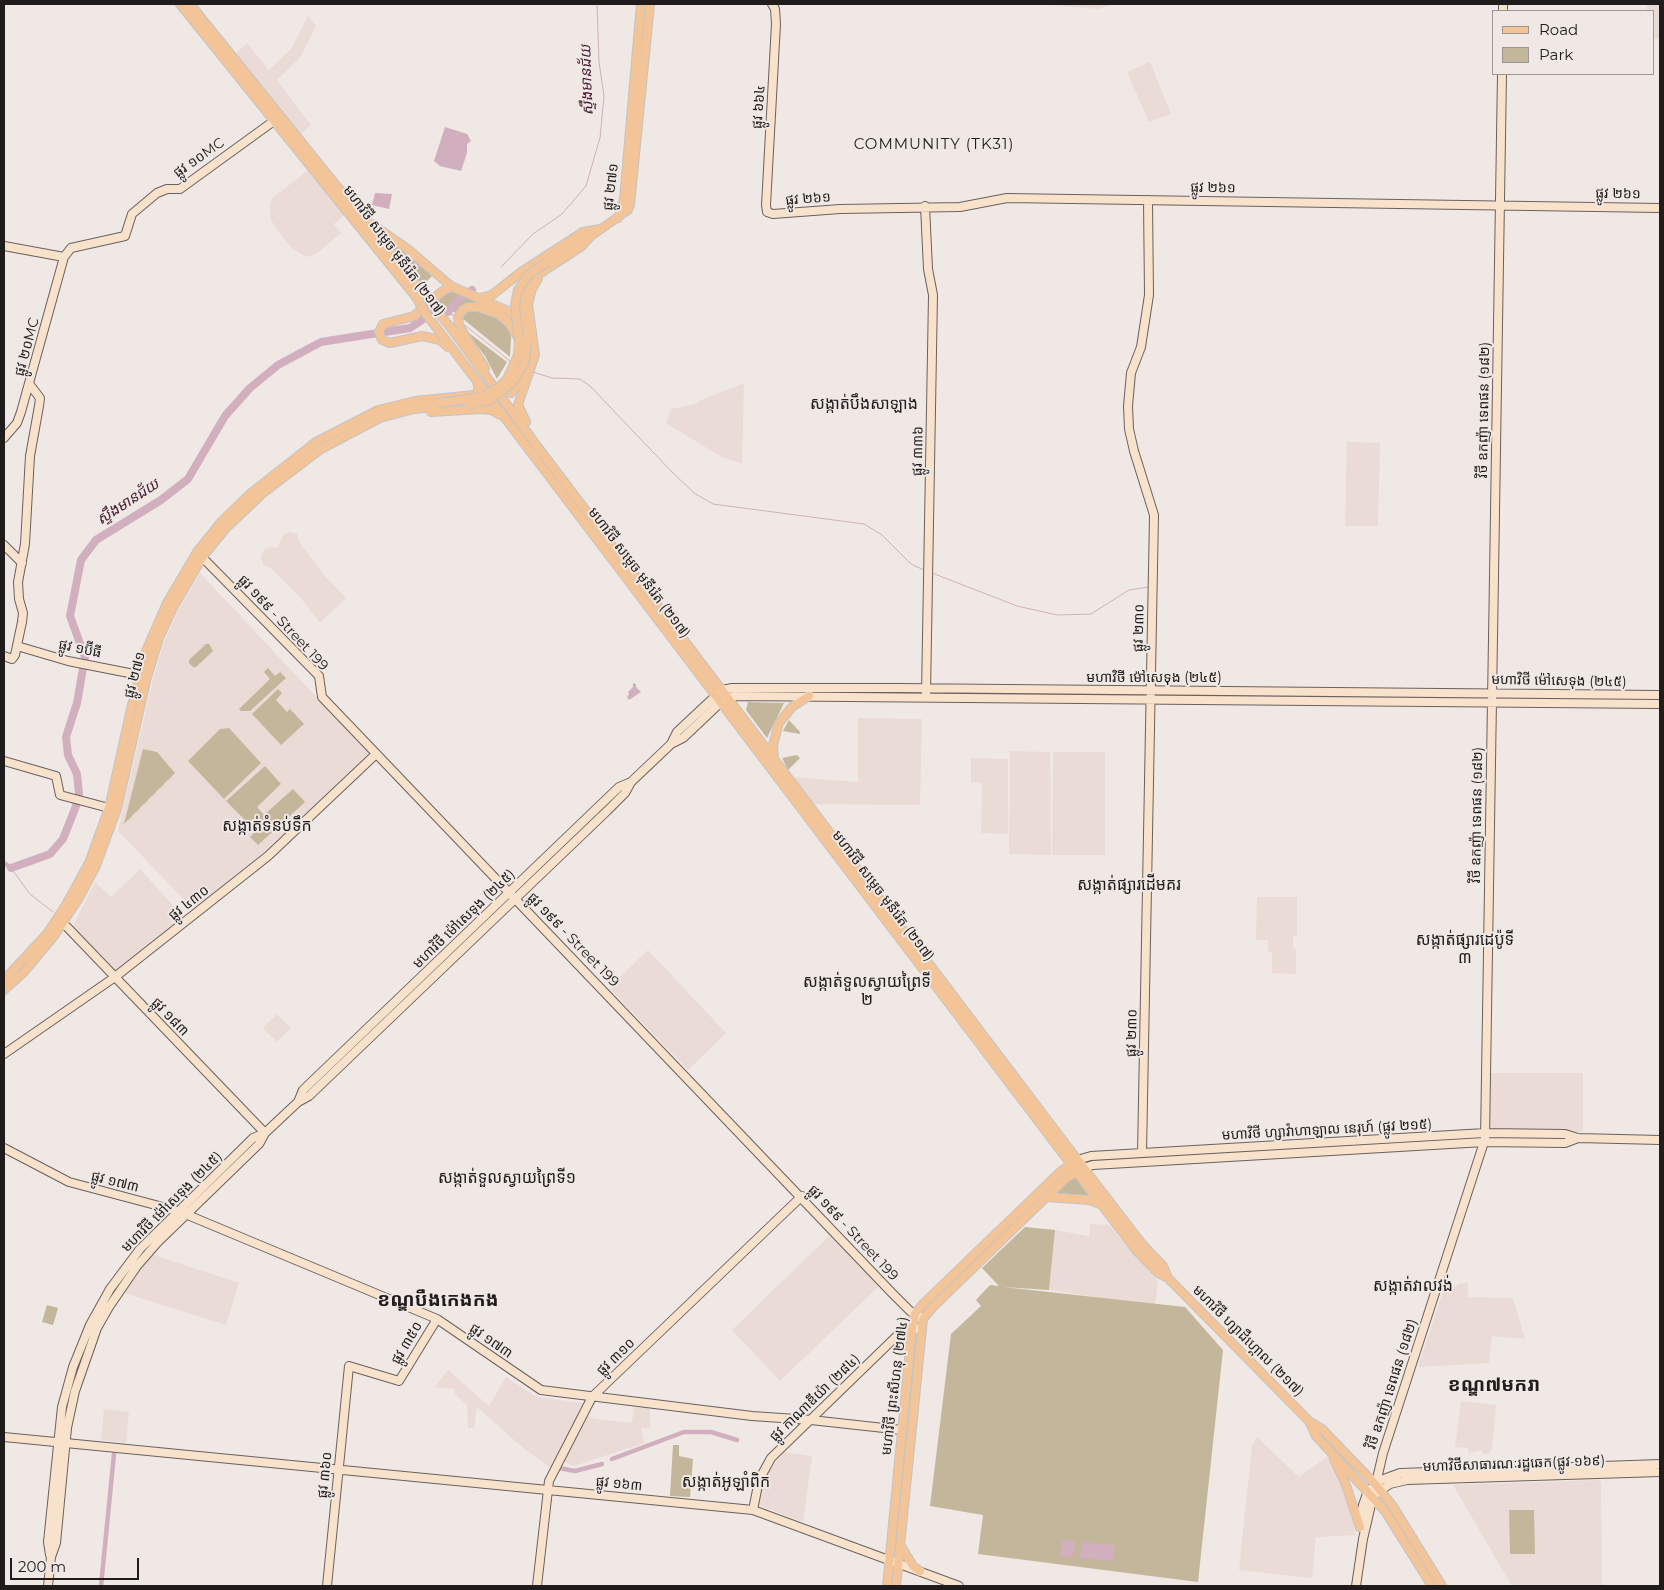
<!DOCTYPE html>
<meta charset="utf-8">
<style>
body{margin:0}
#map{position:relative;width:1664px;height:1590px;overflow:hidden;background:#efe8e5;font-family:Montserrat,sans-serif}
canvas{display:block}
.frame{position:absolute;inset:0;border:5px solid #1f1c1b;pointer-events:none}
.legend{position:absolute;left:1492px;top:10px;width:162px;height:65px;box-sizing:border-box;background:#efe8e5;border:1px solid #9c9694;margin:0;padding:6px 9px;list-style:none;font-size:15px;color:#1f1c1b}
.legend li{display:flex;align-items:center;gap:10px;height:25px}
.legend b{width:25px;border:1px solid #9c9694}
.scale{position:absolute;left:10px;top:1558px;width:129px;height:22px;box-sizing:border-box;border:2px solid #1f1c1b;border-top:0;padding-left:6px;font-size:15px;line-height:18px;white-space:nowrap;color:#1f1c1b;-webkit-text-stroke:4px #efe8e5;paint-order:stroke}
</style>
<div id="map">
<canvas width="1664" height="1590"></canvas>
<div class="frame"></div>
<ul class="legend">
<li><b style="height:6px;background:#f2c498"></b>Road</li>
<li><b style="height:14px;background:#c3b69a"></b>Park</li>
</ul>
<div class="scale">200 m</div>
</div>
<script>
const g = document.querySelector('canvas').getContext('2d');
g.lineJoin = 'round';
function paint(path, color) {
  g.fillStyle = color;
  g.fill(path, 'evenodd');
}
function shape(rows) {
  const path = new Path2D();
  for (const r of rows) {
    path.moveTo(r[0], r[1]);
    for (let i = 2; i < r.length; i += 2) path.lineTo(r[i], r[i + 1]);
  }
  return path;
}
function strokePath(path, color, width, dash) {
  g.strokeStyle = color;
  g.lineWidth = width;
  g.lineCap = dash ? 'butt' : 'round';
  g.setLineDash(dash || []);
  g.stroke(path);
}
function label(font, color, halo, rows, align = 'center') {
  g.font = font + ' Montserrat,"Noto Sans Khmer",sans-serif';
  g.lineWidth = 4;
  g.setLineDash([]);
  g.textBaseline = 'middle';
  g.strokeStyle = halo;
  g.fillStyle = color;
  for (const [text, x, y, turn = 0] of rows) {
    g.save();
    g.translate(x, y);
    g.rotate((+turn || 0) * Math.PI / 180);
    g.textAlign = isNaN(turn) ? turn : align;
    if (halo) g.strokeText(text, 0, 0);
    g.fillText(text, 0, 0);
    g.restore();
  }
}
paint(shape([
 [1036,4,1112,4,1098,9],
 [1647,4,1660,4,1660,39,1653,39,1653,11,1647,11],
 [308,16,316,26,300,58,277,80,311,125,301,134,236,53,247,43,269,70,291,49],
 [1150,62,1171,114,1149,122,1127,72],
 [310,169,345,215,334,224,341,233,316,254,306,257,291,247,280,234,271,220,270,205,272,198],
 [744,383,742,464,722,457,666,423,671,409,696,404,699,401],
 [1347,442,1380,443,1378,526,1345,526],
 [291,532,297,534,300,543,323,574,346,598,320,623,300,597,271,568,264,565,261,558,263,551,270,547,277,548,285,533],
 [200,573,369,753,264,852,193,909,118,831,153,679,164,642,178,611],
 [858,718,922,719,920,805,811,804,791,777,858,782],
 [1010,751,1050,752,1051,855,1009,854],
 [1053,752,1105,752,1105,855,1052,855],
 [971,758,1008,759,1008,834,981,833,982,783,971,782],
 [140,869,178,911,183,919,119,971,115,971,73,929,74,924,95,882,111,897],
 [1257,897,1297,897,1297,936,1293,936,1293,948,1296,949,1296,974,1272,973,1272,952,1268,952,1268,940,1256,940],
 [648,950,726,1033,688,1070,609,988],
 [277,1014,291,1028,277,1042,263,1028],
 [1483,1073,1583,1073,1583,1132,1482,1130],
 [1090,1224,1109,1225,1158,1282,1155,1306,1049,1290,1055,1230,1089,1236],
 [830,1235,879,1286,780,1381,732,1330],
 [151,1254,239,1283,226,1325,121,1292],
 [1460,1283,1468,1283,1468,1297,1513,1298,1525,1339,1492,1336,1489,1363,1418,1367,1445,1285,1455,1287],
 [448,1370,489,1406,506,1377,537,1397,583,1403,584,1404,555,1459,557,1461,552,1469,523,1448,477,1407,474,1428,468,1428,467,1405,455,1394,455,1389,435,1387],
 [1461,1401,1496,1405,1492,1449,1489,1454,1484,1454,1481,1450,1468,1453,1468,1448,1455,1447],
 [634,1407,650,1408,650,1428,641,1428,644,1443,574,1466,561,1461,585,1415,595,1419,632,1423],
 [104,1409,129,1412,126,1443,101,1440],
 [1257,1437,1299,1477,1328,1456,1339,1474,1353,1514,1355,1535,1316,1537,1312,1578,1239,1570,1252,1446],
 [784,1452,812,1456,803,1522,758,1505,766,1475],
 [1599,1480,1601,1483,1602,1586,1512,1586,1453,1485]
]), '#ebdbd6');
paint(shape([
 [392,242,432,276,423,285,388,243],
 [452,292,461,295,446,309,442,309,436,301,445,293],
 [466,297,506,314,511,338,510,357,452,310],
 [465,330,507,362,497,379,485,356],
 [495,399,502,400,531,445,517,430,494,400],
 [206,644,209,644,213,651,196,667,193,667,189,663,189,660],
 [268,668,275,676,280,672,286,678,250,711,241,711,239,709,270,679,264,672],
 [278,689,282,693,276,700,287,712,290,709,304,724,281,745,252,714],
 [748,702,784,703,767,738,746,710],
 [789,720,800,732,800,734,783,731],
 [229,728,261,763,224,799,188,761,220,729],
 [143,749,157,752,175,773,124,824],
 [797,755,800,758,788,770,782,758],
 [265,766,281,784,257,807,264,815,293,789,305,802,258,845,250,837,256,831,226,801],
 [1075,1176,1088,1193,1089,1196,1057,1193,1058,1190],
 [1025,1227,1055,1230,1049,1290,1003,1287,1185,1307,1223,1350,1198,1582,978,1554,983,1515,930,1506,951,1334,981,1306,976,1300,990,1285,999,1286,982,1268],
 [47,1305,58,1308,53,1325,42,1322],
 [673,1445,679,1445,679,1456,693,1459,690,1497,670,1496],
 [1509,1510,1534,1510,1535,1554,1510,1554]
]), '#c3b69a');
paint(shape([
 [445,127,467,134,471,141,467,144,467,153,461,171,440,166,434,161],
 [375,193,392,194,389,209,372,205],
 [633,683,636,684,636,687,641,692,629,700,627,697,629,694,628,692,633,687],
 [1062,1540,1075,1541,1073,1557,1060,1556],
 [1082,1542,1114,1545,1113,1561,1080,1558]
]), '#d1afbe');
strokePath(shape([
 [501,267,533,234,562,214,586,186,600,138,604,96,599,62,597,4],
 [448,312,455,317],
 [462,323,510,361],
 [533,372,552,378,580,379,590,386,672,472,694,493,713,504,864,524,882,535,911,564,926,571],
 [932,573,1017,606,1057,615,1091,614,1129,590,1149,587],
 [11,868,30,894,53,912]
]), '#d1afbe', 1);
strokePath(shape([
 [4,863,11,868],
 [612,1459,684,1432,711,1432,737,1440],
 [559,1468,575,1471,602,1464],
 [101,1586,114,1454]
]), '#d1afbe', 4.5);
strokePath(shape([
 [11,868,50,854,63,839,76,806,79,794,77,774,68,755,66,737,77,703,85,657,70,616,81,560,96,540,161,500,188,479,225,416,250,388,278,365,321,342,410,328,434,312,448,312,457,301,472,290]
]), '#d1afbe', 8);
const secondary = shape([
 [772,4,775,9,776,24,766,205,767,212,773,214,840,209,960,207,1007,198,1660,208],
 [1503,11,1503,4],
 [925,206,928,269,933,295,926,693],
 [4,246,64,257,71,248,125,236,132,214,157,193,167,189,180,189,278,118],
 [4,438,17,423,21,412,64,257],
 [4,545,22,563],
 [198,553,319,676,322,697,892,1293,910,1311,923,1319],
 [17,646,68,661,139,675],
 [4,656,12,659,15,655,22,622,23,613,19,599,18,582,25,544,30,456,39,406,40,398,30,385],
 [671,744,683,738,721,702,733,696,1660,704],
 [4,761,56,776,60,795,109,808],
 [57,920,67,927,265,1133],
 [4,1054,115,977,268,856,376,754],
 [298,1102,303,1090,619,787,631,782],
 [4,1148,69,1182,178,1211,437,1319,541,1390,752,1416,811,1420,902,1430],
 [1142,1153,1154,515,1134,451,1129,429,1128,406,1131,373,1141,347,1149,295,1148,200],
 [1077,1160,1091,1156,1485,1133,1565,1134,1578,1138,1660,1140],
 [1083,1168,1093,1165,1484,1142,1565,1143,1578,1138],
 [4,1437,753,1510,959,1586],
 [1377,1493,1390,1484,1407,1480,1660,1472],
 [753,1510,759,1480,771,1458,906,1327,920,1329],
 [1360,1527,1363,1505,1368,1491,1381,1480,1400,1473,1660,1464],
 [50,1555,48,1542,62,1407,73,1367,90,1325,110,1289,140,1249,253,1138,265,1133],
 [48,1586,51,1557,56,1543,67,1428,75,1391,97,1328,109,1307,137,1266,157,1243,259,1144,265,1133,298,1102,309,1096,607,811,625,793,631,782,671,744,677,732,722,690,732,688,898,688,1660,695],
 [327,1586,349,1366,399,1381,437,1319],
 [537,1586,549,1481,592,1397,802,1196],
 [1356,1586,1363,1539,1383,1453,1485,1139,1502,74]
]);
const primary = shape([
 [180,4,416,297],
 [190,4,422,292],
 [618,218,624,199,641,4],
 [372,224,409,250,451,286,508,311,519,319],
 [547,262,579,241,589,237],
 [480,298,492,295,521,272,583,232,600,229],
 [454,332,537,446,1070,1150,1142,1244,1163,1266,1168,1278],
 [445,339,1136,1250,1158,1273,1168,1278,1309,1421,1322,1429,1375,1484,1392,1505,1442,1586],
 [527,340,521,305,524,294,529,284,539,274,582,246,591,236,628,210,630,205,650,4],
 [448,347,440,340,422,336,390,343,382,340,379,332,383,324,414,316,440,293,451,286],
 [485,368,459,326,458,317,463,310,468,307,478,307,498,314,509,323,518,338],
 [511,393,524,375],
 [431,412,481,409,491,410,500,415],
 [526,422,518,405,535,355,528,304,532,289,538,279],
 [774,758,773,745,779,723,792,707,809,696],
 [4,980,47,934,66,905,89,863,109,808,131,709,146,651,167,603,197,552,222,521,250,494,316,442,378,410,415,401,474,395,479,391,477,382],
 [4,990,24,972,54,936,79,898,95,868,117,809,147,677,159,638,174,606,203,556,227,527,263,493,321,449,380,418,414,409,437,407],
 [1046,1197,1090,1200,1100,1204],
 [1309,1421,1316,1436,1385,1511,1432,1586],
 [1334,1459,1346,1485,1360,1527],
 [901,1546,913,1566,920,1571],
 [887,1586,912,1328,915,1314,924,1303,1060,1172,1074,1162],
 [896,1586,923,1319,932,1308,1066,1178,1079,1170]
]);
strokePath(secondary, '#68615f', 10);
strokePath(primary, '#c5c4c4', 10);
strokePath(secondary, '#f9e2cb', 8);
strokePath(primary, '#f2c498', 8);
const primaryBridge = shape([
 [422,292,454,332],
 [416,297,423,310,445,339],
 [437,403,482,397,498,388,507,379,518,355,519,340,515,305,518,290,528,275,547,262],
 [469,405,489,400,512,383,524,364,527,340]
]);
strokePath(primaryBridge, '#c5c4c4', 10, []);
strokePath(primaryBridge, '#f2c498', 8);
label('14px', '#1f1c1b', '#efe8e5', [
 ["ផ្លូវ ៦៦៤",759,107,-86],
 ["ផ្លូវ ១០MC",199,158,-35],
 ["ផ្លូវ ២៧១",611,187,-83],
 ["ផ្លូវ ២៦១",1213,188,1],
 ["ផ្លូវ ២៦១",1618,194,1],
 ["ផ្លូវ ២៦១",808,199,-5],
 ["មហាវិថី សម្តេច មុនីរ៉េត (២១៧)",394,251,53],
 ["ផ្លូវ ២០MC",27,347,-75],
 ["វិថី ឧកញ៉ា ទេពផន (១៨២)",1484,410,-89],
 ["ផ្លូវ ៣៣៦",918,451,-89],
 ["មហាវិថី សម្តេច មុនីរ៉េត (២១៧)",639,573,53],
 ["ផ្លូវ ១៩៩ - Street 199",283,623,47],
 ["ផ្លូវ ២៣០",1139,628,-89],
 ["ផ្លូវ ១ប៊ីធី",80,649,12],
 ["ផ្លូវ ២៧១",135,675,-75],
 ["មហាវិថី ម៉ៅសេទុង (២៤៥)",1154,678],
 ["មហាវិថី ម៉ៅសេទុង (២៤៥)",1559,681,1],
 ["វិថី ឧកញ៉ា ទេពផន (១៨២)",1477,815,-89],
 ["មហាវិថី សម្តេច មុនីរ៉េត (២១៧)",883,896,53],
 ["ផ្លូវ ៤៣០",189,903,-38],
 ["មហាវិថី ម៉ៅសេទុង (២៤៥)",464,919,-44],
 ["ផ្លូវ ១៩៩ - Street 199",573,940,46],
 ["ផ្លូវ ១៨៣",170,1017,46],
 ["ផ្លូវ ២៣០",1132,1033,-89],
 ["មហាវិថី ហ្សាវ៉ាហាឡាល នេរុហ៍ (ផ្លូវ ២១៥)",1327,1130,-3],
 ["ផ្លូវ ១៧៣",115,1182,14],
 ["មហាវិថី ម៉ៅសេទុង (២៤៥)",172,1202,-45],
 ["ផ្លូវ ១៩៩ - Street 199",853,1233,47],
 ["ផ្លូវ ១៧៣",491,1341,35],
 ["មហាវិថី ហ្សាដឹហ្គោល (២១៧)",1248,1341,45],
 ["ផ្លូវ ៣៥០",407,1343,-59],
 ["ផ្លូវ ៣១០",616,1357,-44],
 ["វិថី ឧកញ៉ា ទេពផន (១៨២)",1392,1384,-72],
 ["មហាវិថី ព្រះសីហនុ (២៧៤)",895,1386,-83],
 ["ផ្លូវ កាណាឌីយ៉ា (២៨៤)",815,1398,-44],
 ["មហាវិថីសាធារណៈរដ្ឋឆេក(ផ្លូវ ១៦៩)",1514,1464,-2],
 ["ផ្លូវ ៣៦០",325,1475,-84],
 ["ផ្លូវ ១៦៣",619,1484,6]
]);
label('italic 15px', '#471b32', '#efe8e5', [
 ["ស្ទឹងមានជ័យ",587,80,-92],
 ["ស្ទឹងមានជ័យ",128,502,-33]
]);
g.letterSpacing = '1px';
label('15px', '#1f1c1b', '#efe8e5', [
 ["COMMUNITY (TK31)",934,145]
]);
g.letterSpacing = '0px';
label('16px', '#1f1c1b', '#efe8e5', [
 ["សង្កាត់បឹងសាឡាង",864,404],
 ["សង្កាត់ទំនប់ទឹក",267,826],
 ["សង្កាត់ផ្សារដើមគរ",1129,885],
 ["សង្កាត់ផ្សារដេប៉ូទី",1465,940],
 ["៣",1465,958],
 ["សង្កាត់ទួលស្វាយព្រៃទី",867,982],
 ["២",867,1000],
 ["សង្កាត់ទួលស្វាយព្រៃទី១",507,1178],
 ["សង្កាត់វាលវង់",1413,1286],
 ["សង្កាត់អូឡាំពិក",726,1482]
]);
label('bold 19px', '#1f1c1b', '#efe8e5', [
 ["ខណ្ឌបឹងកេងកង",438,1300],
 ["ខណ្ឌ៧មករា",1494,1385]
]);
</script>
